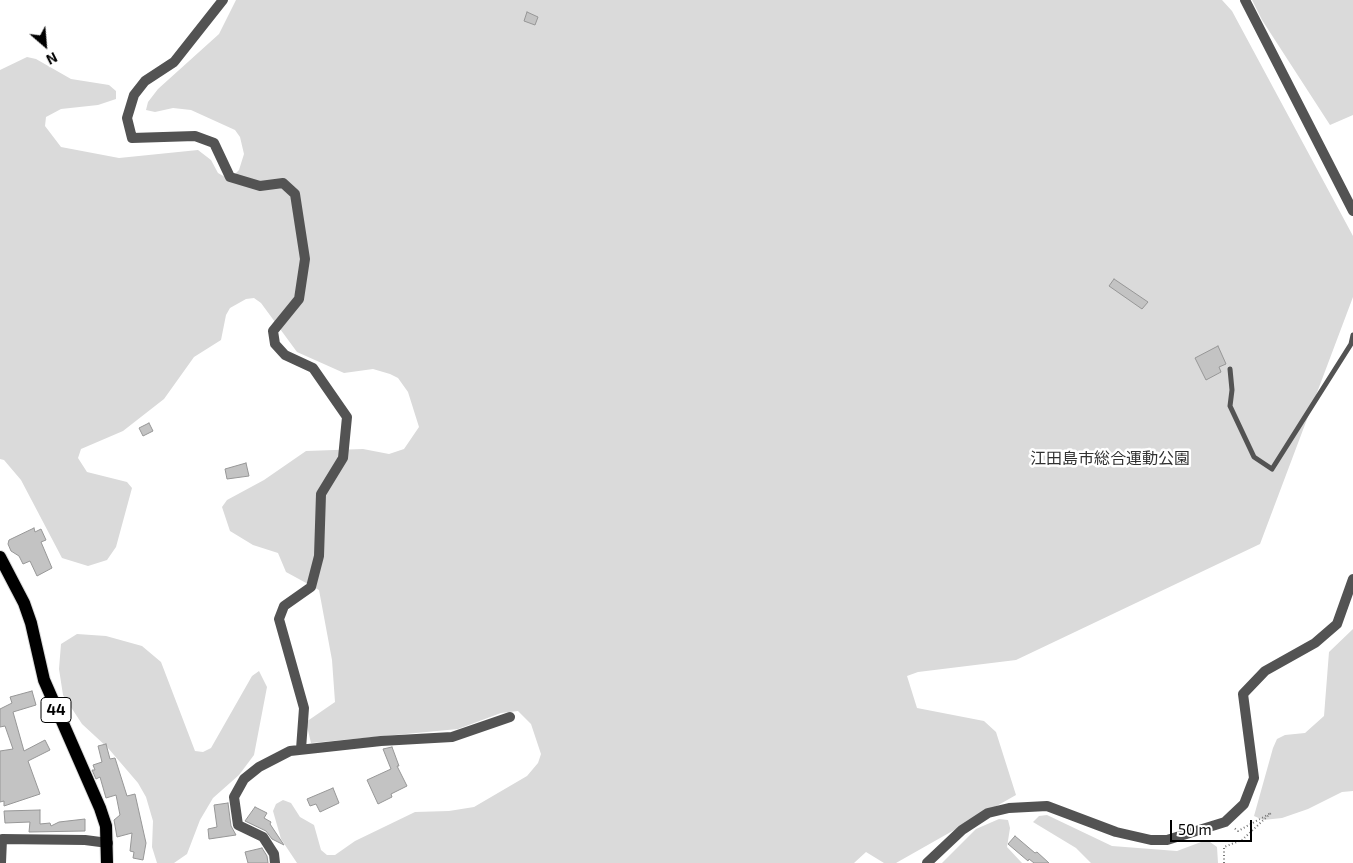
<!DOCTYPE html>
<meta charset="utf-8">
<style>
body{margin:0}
#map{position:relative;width:1353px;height:863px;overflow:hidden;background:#fff;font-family:"Exo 2",sans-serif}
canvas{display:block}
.north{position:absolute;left:20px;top:20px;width:50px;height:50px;-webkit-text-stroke:4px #fff;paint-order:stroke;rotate:153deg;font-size:14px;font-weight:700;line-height:20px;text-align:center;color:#000}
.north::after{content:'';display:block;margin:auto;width:18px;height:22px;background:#000;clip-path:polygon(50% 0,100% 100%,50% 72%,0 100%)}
.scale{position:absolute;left:1170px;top:820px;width:82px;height:22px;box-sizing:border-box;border:2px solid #000;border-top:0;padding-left:6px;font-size:15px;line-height:18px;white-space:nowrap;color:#000;-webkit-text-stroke:4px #fff;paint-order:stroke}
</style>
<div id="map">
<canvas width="1353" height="863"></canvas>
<div class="north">N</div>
<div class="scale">50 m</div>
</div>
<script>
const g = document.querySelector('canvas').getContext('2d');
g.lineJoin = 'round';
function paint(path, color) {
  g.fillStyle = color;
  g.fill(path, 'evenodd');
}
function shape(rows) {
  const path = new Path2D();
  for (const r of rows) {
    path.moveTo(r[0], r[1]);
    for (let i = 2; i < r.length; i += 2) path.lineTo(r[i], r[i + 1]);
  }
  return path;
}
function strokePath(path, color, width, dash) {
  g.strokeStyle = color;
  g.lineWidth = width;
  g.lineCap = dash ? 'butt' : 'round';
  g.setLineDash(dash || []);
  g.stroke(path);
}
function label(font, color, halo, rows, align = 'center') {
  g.font = font + ' "Exo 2","Noto Sans JP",sans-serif';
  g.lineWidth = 5;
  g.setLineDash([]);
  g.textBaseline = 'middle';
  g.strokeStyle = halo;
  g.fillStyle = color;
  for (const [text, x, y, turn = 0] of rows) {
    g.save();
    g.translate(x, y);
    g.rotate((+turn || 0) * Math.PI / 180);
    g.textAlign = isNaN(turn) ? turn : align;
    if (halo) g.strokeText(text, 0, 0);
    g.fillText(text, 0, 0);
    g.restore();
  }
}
paint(shape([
 [236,0,1222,0,1232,11,1353,236,1353,297,1260,544,1016,660,918,672,907,676,917,708,984,721,996,732,1016,795,896,863,884,863,866,852,854,863,297,863,281,839,273,811,276,804,283,800,291,803,300,817,314,825,321,850,327,855,335,855,355,841,415,812,449,811,474,807,527,776,538,763,541,754,531,724,518,711,501,713,458,729,311,743,306,722,335,702,332,660,319,590,286,572,278,553,253,545,230,531,222,507,227,500,264,480,306,451,363,449,389,454,404,449,419,427,408,392,398,378,390,374,373,369,344,373,297,352,261,303,254,298,246,299,230,308,226,315,221,340,194,357,164,399,123,431,81,449,78,458,87,472,127,482,132,488,116,547,107,560,88,566,62,558,21,480,4,460,0,459,0,70,27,57,36,59,71,79,109,85,116,91,116,99,98,105,61,109,46,117,45,126,61,147,119,158,198,150,211,160,218,173,225,177,233,176,239,170,244,154,240,137,235,130,191,110,173,108,155,112,146,110,148,102,158,89,219,34],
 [1252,0,1353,0,1353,115,1330,125,1262,20],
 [1353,629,1353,791,1342,792,1308,809,1282,818,1263,820,1254,816,1273,748,1277,739,1285,735,1305,733,1324,716,1329,652],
 [77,634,106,636,142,646,161,662,195,751,203,752,211,748,252,676,259,671,267,687,254,755,239,775,213,798,200,820,187,854,174,863,157,863,152,847,153,821,146,797,138,783,108,748,82,724,63,695,59,669,61,644],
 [1047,815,1112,846,1177,851,1201,842,1210,842,1217,847,1218,863,1091,863,1076,848,1033,822,1039,816],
 [999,819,1008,820,1010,828,1007,847,1022,863,942,863,976,829]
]), '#dadada');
const building = shape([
 [527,12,538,17,535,25,524,21,527,12],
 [1114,279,1148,302,1142,309,1109,286,1114,279],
 [1218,346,1226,364,1219,367,1221,372,1206,380,1195,358,1218,346],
 [149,423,153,431,143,436,139,428,149,423],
 [246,463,249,476,227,479,225,469,246,463],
 [34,528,35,532,41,529,46,540,41,542,52,568,37,576,30,561,23,564,19,556,11,551,8,544,9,540,34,528],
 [32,691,36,705,13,712,24,751,45,740,50,750,28,761,40,794,4,806,4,801,0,802,0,751,13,749,5,726,0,727,0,709,12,703,10,697,32,691],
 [106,744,110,759,115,758,127,796,135,794,146,843,143,860,133,858,134,852,130,851,132,833,117,837,114,820,120,815,116,795,106,798,100,777,96,779,92,770,95,770,93,765,102,762,98,746,106,744],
 [392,747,399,766,397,766,407,786,391,794,392,797,378,804,367,780,391,769,383,749,392,747],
 [333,788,339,803,320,812,316,804,310,806,307,799,333,788],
 [228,803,231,826,236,835,209,839,208,829,217,827,214,805,228,803],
 [255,807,267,813,264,818,271,822,270,824,284,845,272,839,266,831,245,821,255,807],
 [40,810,40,824,50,823,51,826,59,822,85,819,85,831,29,832,30,822,5,823,4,811,40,810],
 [1015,836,1035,853,1037,852,1049,863,1034,863,1029,859,1028,861,1008,844,1015,836],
 [262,848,267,856,268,863,248,863,245,852,262,848]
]);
paint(building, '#c3c3c3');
strokePath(building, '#979797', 1);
const primary = shape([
 [0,557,24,603,31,623,44,680,100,808,106,826,107,863]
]);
strokePath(primary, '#dbdbdb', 14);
strokePath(shape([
 [1224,863,1224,847,1242,840,1271,813,1238,831,1233,827]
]), '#757575', 2, [1, 2.5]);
strokePath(shape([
 [1230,369,1232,390,1230,406,1254,457,1272,469,1351,344,1353,335]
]), '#535353', 5);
strokePath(shape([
 [223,0,174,62,145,81,134,95,127,118,132,138,195,136,214,143,230,177,260,186,283,183,295,194,305,259,299,299,273,331,275,344,285,355,313,368,347,417,343,458,321,494,319,556,311,587,284,606,279,619,304,708,301,749],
 [1245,0,1353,211],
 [1,863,2,839,85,840,108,843],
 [275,863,274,854,263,837,238,825,234,797,244,779,259,767,290,751,381,741,452,737,510,717],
 [927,863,962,830,988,813,1009,808,1047,806,1116,832,1151,840,1167,840,1225,822,1244,804,1254,778,1243,694,1265,671,1315,643,1337,624,1353,579]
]), '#535353', 10);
strokePath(primary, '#000', 12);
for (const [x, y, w] of [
 [56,710,30]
]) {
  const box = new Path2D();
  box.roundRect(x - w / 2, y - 12.5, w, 25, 4);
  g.fillStyle = '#fff';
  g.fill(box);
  strokePath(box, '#000', 1);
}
label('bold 15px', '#000', null, [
 ["44",56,710]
]);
label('16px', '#313131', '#fff', [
 ["江田島市総合運動公園",1110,459]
]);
</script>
